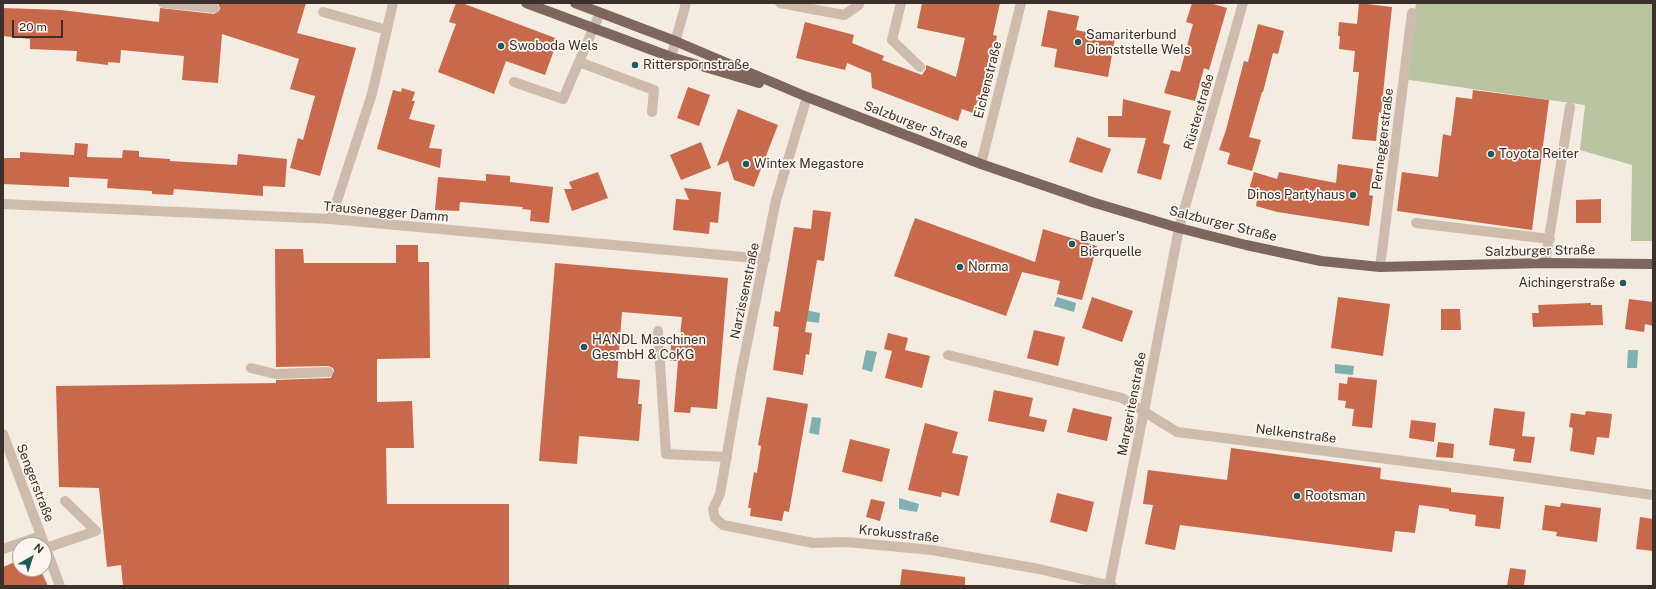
<!DOCTYPE html>
<meta charset="utf-8">
<style>
body{margin:0}
#map{position:relative;width:1656px;height:589px;overflow:hidden;background:#f4ebe1;font-family:"Public Sans",sans-serif}
canvas{display:block}
.frame{position:absolute;inset:0;border:4px solid #3b302b;pointer-events:none}
.north{position:absolute;left:12px;top:537px;width:40px;height:40px;box-sizing:border-box;background:#fbf5ee;border:1px solid #aea6a0;border-radius:50%;rotate:39deg;font-size:11px;font-weight:700;line-height:16px;text-align:center;color:#3b302b}
.north::after{content:'';display:block;margin:auto;width:14px;height:18px;background:#1f5a5e;clip-path:polygon(50% 0,100% 100%,50% 72%,0 100%)}
.scale{position:absolute;left:12px;top:20px;width:51px;height:18px;box-sizing:border-box;border:2px solid #3b302b;border-top:0;padding-left:5px;font-size:12px;line-height:14px;white-space:nowrap;color:#3b302b;-webkit-text-stroke:3px #fbf5ee;paint-order:stroke}
</style>
<div id="map">
<canvas width="1656" height="589"></canvas>
<div class="frame"></div>
<div class="north">N</div>
<div class="scale">20 m</div>
</div>
<script>
const g = document.querySelector('canvas').getContext('2d');
g.lineJoin = 'round';
function paint(path, color) {
  g.fillStyle = color;
  g.fill(path, 'evenodd');
}
function shape(rows) {
  const path = new Path2D();
  for (const r of rows) {
    path.moveTo(r[0], r[1]);
    for (let i = 2; i < r.length; i += 2) path.lineTo(r[i], r[i + 1]);
  }
  return path;
}
function strokePath(path, color, width, dash) {
  g.strokeStyle = color;
  g.lineWidth = width;
  g.lineCap = dash ? 'butt' : 'round';
  g.setLineDash(dash || []);
  g.stroke(path);
}
function label(font, color, halo, rows, align = 'center') {
  g.font = font + ' "Public Sans",sans-serif';
  g.lineWidth = 3.5;
  g.setLineDash([]);
  g.textBaseline = 'middle';
  g.strokeStyle = halo;
  g.fillStyle = color;
  for (const [text, x, y, turn = 0] of rows) {
    g.save();
    g.translate(x, y);
    g.rotate((+turn || 0) * Math.PI / 180);
    g.textAlign = isNaN(turn) ? turn : align;
    if (halo) g.strokeText(text, 0, 0);
    g.fillText(text, 0, 0);
    g.restore();
  }
}
paint(shape([
 [1409,3,1653,3,1653,241,1631,241,1632,165,1580,150,1585,105,1403,79,1416,4]
]), '#b8c4a0');
paint(shape([
 [1057,297,1076,303,1074,312,1054,306],
 [800,309,820,313,819,323,798,320],
 [866,350,877,352,872,372,862,369],
 [1628,350,1638,350,1637,368,1627,368],
 [1335,364,1354,366,1353,375,1335,373],
 [812,417,821,418,819,435,809,433],
 [899,498,919,504,917,512,899,509]
]), '#7fb0b2');
paint(shape([
 [218,3,306,3,297,33,356,48,320,176,290,168,298,138,303,140,315,96,290,89,299,59,222,34,218,83,182,80,184,56,121,50,120,63,108,62,108,65,76,61,77,51,30,49,30,39,3,36,3,8,61,10,159,22,160,8,214,14,219,11,220,8],
 [456,3,462,3,558,39,545,75,506,61,494,94,438,72,456,24,449,22],
 [922,3,1000,3,993,35,997,36,994,52,990,52,983,86,973,113,962,109,958,121,872,88,871,73,847,63,845,70,796,58,805,22,854,35,852,43,884,56,882,60,922,75,926,69,926,65,956,77,965,38,917,28],
 [1192,3,1210,3,1227,8,1209,70,1204,68,1195,101,1164,93,1171,70,1180,72,1193,24,1186,22],
 [1359,3,1392,7,1381,113,1379,112,1376,141,1352,139,1359,72,1353,72,1355,51,1339,49,1340,36,1338,36,1339,22,1357,24],
 [1048,10,1079,16,1076,30,1115,38,1108,77,1054,67,1057,49,1041,46],
 [1258,24,1284,31,1278,54,1273,53,1263,92,1262,92,1249,137,1261,140,1252,171,1227,164,1230,153,1219,150,1226,130,1244,61,1248,62],
 [688,87,710,95,699,126,677,118],
 [402,88,415,92,412,101,415,101,409,119,435,125,429,148,442,149,440,168,377,149,393,90,401,92],
 [1473,90,1549,100,1532,230,1397,211,1402,172,1438,177,1443,134,1451,136,1456,97,1472,99],
 [1123,99,1171,111,1163,143,1170,145,1161,180,1137,173,1146,138,1108,137,1108,116,1122,116],
 [738,109,778,125,754,187,734,180,728,161,717,166],
 [1077,137,1111,149,1102,173,1069,162],
 [701,142,711,168,681,180,670,155],
 [75,143,88,144,87,157,122,158,123,150,139,151,139,157,170,159,170,161,237,165,238,154,287,159,285,187,263,186,263,196,174,189,173,195,152,194,152,191,107,188,108,179,69,177,69,187,3,184,3,158,20,158,20,152,74,155],
 [1338,164,1373,169,1369,195,1373,196,1369,226,1277,212,1256,206,1257,200,1247,197,1254,172,1277,179,1279,172,1336,183],
 [598,172,608,198,572,211,564,189,572,189,569,182],
 [486,174,510,176,510,182,553,187,549,223,530,221,531,210,522,209,523,207,460,202,459,211,435,210,438,177,486,181],
 [684,188,721,192,718,223,710,222,709,234,673,230,676,199,689,200],
 [1601,199,1601,223,1576,223,1576,200],
 [813,210,831,212,824,261,817,260,805,332,812,333,809,355,806,354,803,375,773,370,779,327,773,326,775,311,780,312,794,227,811,229],
 [915,218,1035,262,1043,229,1097,246,1082,300,1057,294,1060,281,1022,272,1006,316,894,276],
 [396,245,418,245,418,262,429,262,430,358,377,359,377,402,412,401,414,448,386,448,387,504,509,504,509,586,123,586,121,565,107,567,99,488,59,487,56,386,276,383,276,380,331,378,334,371,333,368,328,366,276,367,275,249,303,249,304,263,396,263],
 [555,263,728,278,717,409,691,407,690,413,674,412,678,361,670,361,671,345,679,346,682,317,622,312,617,378,640,380,638,404,642,404,639,441,579,436,577,464,539,461],
 [1092,297,1133,311,1122,342,1082,328],
 [1338,297,1390,304,1383,356,1331,348],
 [1629,299,1653,302,1653,326,1645,324,1644,332,1625,329],
 [1591,303,1591,305,1602,305,1603,325,1533,327,1532,313,1539,313,1538,305],
 [1441,309,1460,309,1461,330,1441,330],
 [1034,330,1065,337,1058,366,1027,358],
 [888,333,908,338,905,350,930,356,922,388,885,378,892,351,884,349],
 [1348,377,1377,380,1372,428,1352,426,1354,409,1345,408,1346,401,1338,400,1339,383,1347,384],
 [994,390,1033,398,1029,416,1047,420,1044,432,988,421],
 [767,397,808,404,789,512,784,511,782,521,750,516,751,508,748,508,754,472,757,473,761,446,758,445],
 [1073,408,1112,417,1107,441,1067,432],
 [1494,408,1525,412,1522,436,1535,437,1531,463,1513,461,1515,449,1489,445],
 [1586,411,1612,414,1609,438,1597,437,1594,455,1570,451,1573,428,1569,427,1571,413,1585,415],
 [1411,420,1436,423,1434,442,1409,438],
 [925,423,958,432,952,453,968,456,959,496,942,492,941,497,908,490],
 [850,439,890,449,882,482,842,472],
 [1438,442,1454,444,1453,458,1436,457],
 [1231,448,1381,468,1380,479,1451,488,1451,492,1504,497,1500,529,1475,526,1476,515,1449,511,1449,509,1419,505,1415,533,1395,531,1392,552,1180,525,1175,550,1145,544,1153,505,1143,504,1148,470,1227,480],
 [1057,493,1094,502,1087,532,1050,522],
 [871,499,885,502,880,521,866,517],
 [1561,503,1601,508,1597,542,1556,536,1557,532,1542,530,1545,505,1560,507],
 [1640,517,1653,519,1653,551,1636,549],
 [20,560,20,569,40,569,48,586,3,586,3,567],
 [1510,568,1526,570,1524,586,1507,586],
 [902,569,965,577,965,586,900,586]
]), '#c8694b');
strokePath(shape([
 [163,3,214,8],
 [780,3,844,15,859,5,859,3],
 [901,3,892,40,920,67],
 [323,12,387,30],
 [671,57,686,3],
 [579,62,654,90,652,112],
 [514,82,563,99,600,13],
 [807,97,776,200,741,373,720,494,713,509,715,518,723,525,813,543,846,542,932,550,1039,569,1112,586],
 [981,164,1021,3],
 [3,204,331,219,765,259],
 [331,219,372,94,393,3],
 [1416,223,1550,239],
 [1545,263,1570,107],
 [1380,267,1412,13],
 [658,331,666,454,727,457],
 [948,355,1122,398,1177,432,1497,473,1653,495],
 [251,368,275,374,328,372],
 [3,434,60,586],
 [46,548,96,531,65,501],
 [3,549,41,536],
 [1109,586,1144,411,1179,228,1243,3]
]), '#cdbbac', 10);
strokePath(shape([
 [526,3,671,57,759,83],
 [575,3,675,41,807,97,981,164,1095,203,1179,228,1246,245,1321,261,1380,267,1545,263,1653,264]
]), '#7d675c', 10);
for (const [x, y, r, color] of [
 [1078,42,4,"#1f5a5e"],
 [501,46,4,"#1f5a5e"],
 [635,65,4,"#1f5a5e"],
 [1491,154,4,"#1f5a5e"],
 [746,164,4,"#1f5a5e"],
 [1353,195,4,"#1f5a5e"],
 [1072,244,4,"#1f5a5e"],
 [960,267,4,"#1f5a5e"],
 [1623,283,4,"#1f5a5e"],
 [584,347,4,"#1f5a5e"],
 [1297,496,4,"#1f5a5e"]
]) {
  const dot = new Path2D();
  dot.arc(x, y, r, 0, 2 * Math.PI);
  g.fillStyle = color;
  g.fill(dot);
  strokePath(dot, '#fbf5ee', 1.5);
}
label('13px', '#3b302b', '#fbf5ee', [
 ["Samariterbund",1086,35],
 ["Dienststelle Wels",1086,50],
 ["Swoboda Wels",509,46],
 ["Ritterspornstraße",643,65],
 ["Toyota Reiter",1499,154],
 ["Wintex Megastore",754,164],
 ["Dinos Partyhaus",1345,195,"right"],
 ["Bauer's",1080,237],
 ["Bierquelle",1080,252],
 ["Norma",968,267],
 ["Aichingerstraße",1615,283,"right"],
 ["HANDL Maschinen",592,340],
 ["GesmbH & CoKG",592,355],
 ["Rootsman",1305,496]
], 'left');
label('13px', '#3b302b', '#fbf5ee', [
 ["Eichenstraße",988,80,-76],
 ["Rüsterstraße",1199,112,-74],
 ["Salzburger Straße",916,125,21],
 ["Perneggerstraße",1383,139,-83],
 ["Trausenegger Damm",386,212,5],
 ["Salzburger Straße",1223,224,14],
 ["Salzburger Straße",1540,251,-1],
 ["Narzissenstraße",745,291,-78],
 ["Margeritenstraße",1132,404,-79],
 ["Nelkenstraße",1296,434,7],
 ["Sengerstraße",35,483,69],
 ["Krokusstraße",899,534,6]
]);
</script>
